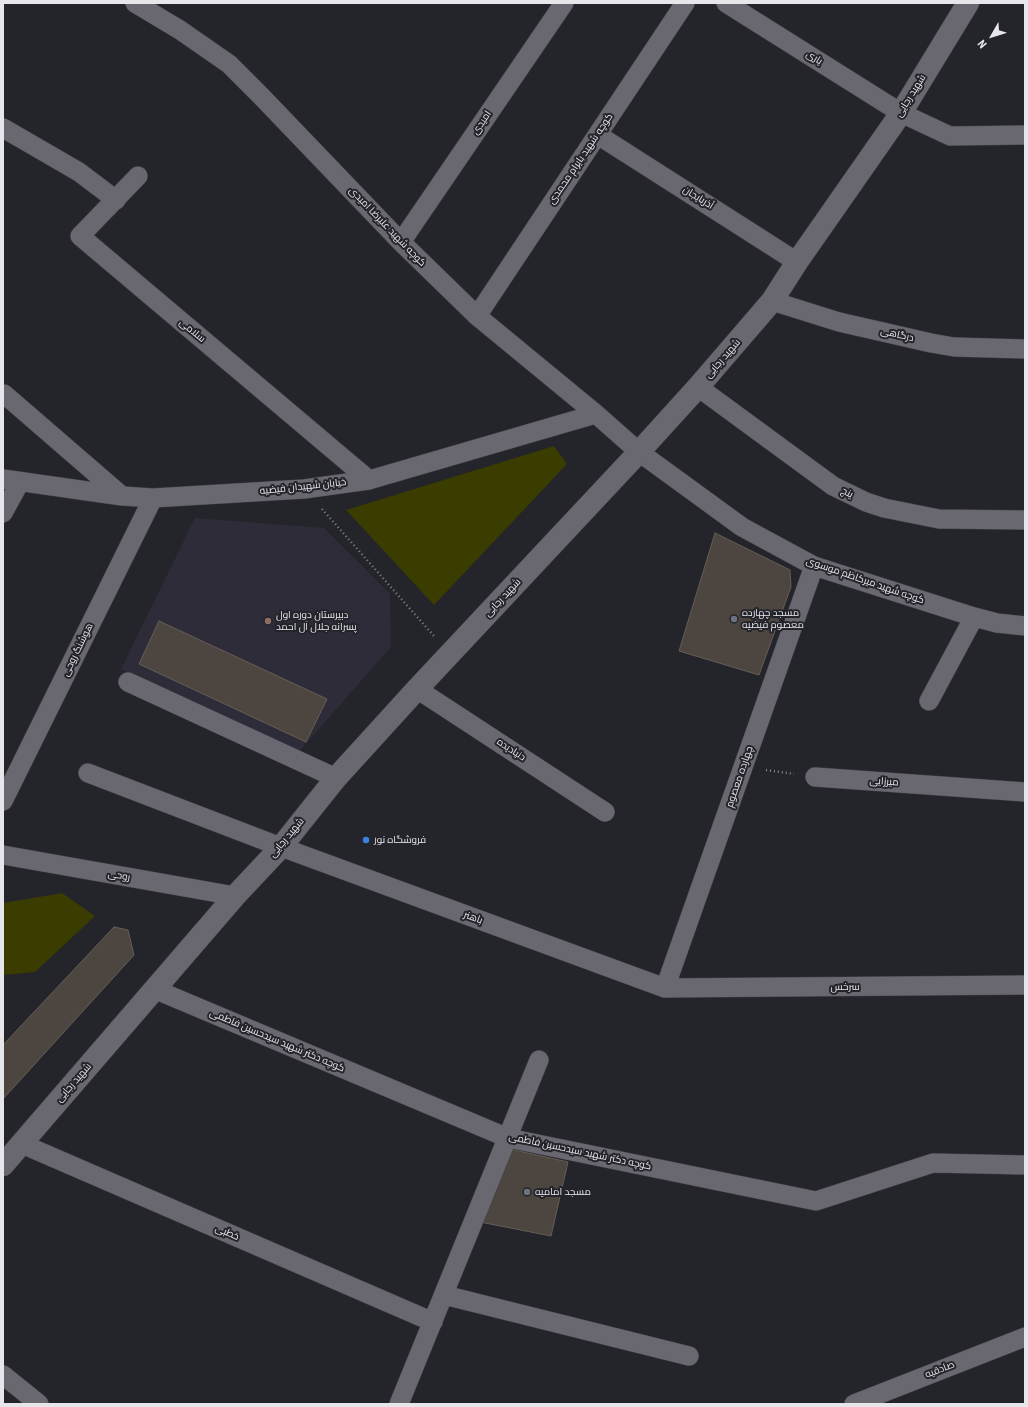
<!DOCTYPE html>
<meta charset="utf-8">
<style>
body{margin:0}
#map{position:relative;width:1028px;height:1407px;overflow:hidden;background:#24242b;font-family:"Roboto Condensed",sans-serif}
canvas{display:block}
.frame{position:absolute;inset:0;border:4px solid #e6e6eb;pointer-events:none}
.north{position:absolute;left:972px;top:16px;width:40px;height:40px;-webkit-text-stroke:3px #24242b;paint-order:stroke;rotate:231deg;font-size:11px;font-weight:700;line-height:16px;text-align:center;color:#e6e6eb}
.north::after{content:'';display:block;margin:auto;width:14px;height:18px;background:#e6e6eb;clip-path:polygon(50% 0,100% 100%,50% 72%,0 100%)}
</style>
<div id="map">
<canvas width="1028" height="1407"></canvas>
<div class="frame"></div>
<div class="north">N</div>
</div>
<script>
const g = document.querySelector('canvas').getContext('2d');
g.lineJoin = 'round';
function paint(path, color) {
  g.fillStyle = color;
  g.fill(path, 'evenodd');
}
function shape(rows) {
  const path = new Path2D();
  for (const r of rows) {
    path.moveTo(r[0], r[1]);
    for (let i = 2; i < r.length; i += 2) path.lineTo(r[i], r[i + 1]);
  }
  return path;
}
function strokePath(path, color, width, dash) {
  g.strokeStyle = color;
  g.lineWidth = width;
  g.lineCap = dash ? 'butt' : 'round';
  g.setLineDash(dash || []);
  g.stroke(path);
}
function label(font, color, halo, rows, align = 'center') {
  g.font = font + ' "Roboto Condensed",Cairo,sans-serif';
  g.lineWidth = 4;
  g.setLineDash([]);
  g.textBaseline = 'middle';
  g.strokeStyle = halo;
  g.fillStyle = color;
  for (const [text, x, y, turn = 0] of rows) {
    g.save();
    g.translate(x, y);
    g.rotate((+turn || 0) * Math.PI / 180);
    g.textAlign = isNaN(turn) ? turn : align;
    if (halo) g.strokeText(text, 0, 0);
    g.fillText(text, 0, 0);
    g.restore();
  }
}
paint(shape([
 [195,518,324,528,390,594,391,647,297,754,121,669]
]), '#2e2c39');
paint(shape([
 [554,446,567,464,434,605,346,510],
 [62,893,95,916,35,972,3,975,3,903]
]), '#3a3c00');
const building = shape([
 [715,533,790,570,791,587,759,675,679,651,715,533],
 [159,621,327,699,306,742,139,664,159,621],
 [114,927,128,930,134,955,3,1099,3,1045,114,927],
 [510,1149,568,1162,551,1236,480,1222,510,1149]
]);
paint(building, '#4d4640');
strokePath(building, '#655e57', 1);
const minor = shape([
 [135,3,180,30,229,64,261,96,401,242,477,316,596,414,639,452,742,527,814,566,974,617,997,623,1025,626],
 [726,3,901,113,950,136,1025,135],
 [3,128,79,172,116,200],
 [598,135,797,262],
 [138,176,80,236,369,480],
 [401,242,564,3],
 [772,301,839,322,931,343,954,347,1025,349],
 [477,316,685,3],
 [698,387,833,486,866,502,884,508,939,519,1025,520],
 [4,394,122,496],
 [3,479,122,496,153,498,304,489,369,480,596,414],
 [3,513,20,482],
 [128,682,336,778],
 [417,689,605,812],
 [929,701,974,617],
 [88,773,281,847,665,988,1025,985],
 [815,777,1025,792],
 [3,801,153,498],
 [3,855,235,896],
 [665,988,814,566],
 [154,989,508,1138,816,1201,933,1163,1025,1165],
 [22,1144,433,1322],
 [444,1295,689,1356],
 [3,1375,39,1404],
 [399,1404,539,1060],
 [854,1404,1025,1337]
]);
const tertiary = shape([
 [3,1165,235,896,281,847,336,778,417,689,639,452,698,387,772,301,797,262,901,113,968,3]
]);
strokePath(minor, '#424148', 20);
strokePath(tertiary, '#424148', 23);
strokePath(shape([
 [322,509,434,636],
 [766,770,794,774]
]), '#86868c', 2.5, [1, 3]);
strokePath(minor, '#696871', 19);
strokePath(tertiary, '#696871', 22);
for (const [x, y, r, color] of [
 [734,619,4,"#6b7280"],
 [268,621,4,"#8d6e63"],
 [366,840,4,"#3f7fe0"],
 [527,1192,4,"#6b7280"]
]) {
  const dot = new Path2D();
  dot.arc(x, y, r, 0, 2 * Math.PI);
  g.fillStyle = color;
  g.fill(dot);
  strokePath(dot, '#24242b', 1.5);
}
label('10px', '#e6e6eb', '#24242b', [
 ["یاری",814,58,32],
 ["شهید رجایی",911,96,-58],
 ["امیدی",482,123,-56],
 ["کوچه شهید بایرام محمدی",581,159,-56],
 ["آذربایجان",698,198,32],
 ["کوچه شهید علیرضا امیدی",387,227,46],
 ["سلامی",192,331,40],
 ["درگاهی",897,335,13],
 ["شهید رجایی",723,359,-49],
 ["خیابان شهیدان فیضیه",303,487,-6],
 ["ینج",847,493,27],
 ["کوچه شهید میرکاظم موسوی",865,581,19],
 ["شهید رجایی",503,598,-47],
 ["هوشنگ روحی",78,650,-64],
 ["دنیادیده",511,750,33],
 ["چهارده معصوم",740,777,-71],
 ["میرزایی",884,782,4],
 ["شهید رجایی",287,838,-50],
 ["روحی",119,876,10],
 ["باهنر",473,918,20],
 ["سرخس",845,987],
 ["کوچه دکتر شهید سیدحسین فاطمی",277,1041,23],
 ["شهید رجایی",74,1083,-49],
 ["کوچه دکتر شهید سیدحسین فاطمی",580,1152,12],
 ["خطبی",227,1233,23],
 ["صادقیه",940,1370,-21]
]);
label('10px', '#e6e6eb', '#24242b', [
 ["مسجد چهارده",742,613],
 ["معصوم فیضیه",742,625],
 ["دبیرستان دوره اول",276,615],
 ["پسرانه جلال آل احمد",276,627],
 ["فروشگاه نور",374,840],
 ["مسجد امامیه",535,1192]
], 'left');
</script>
